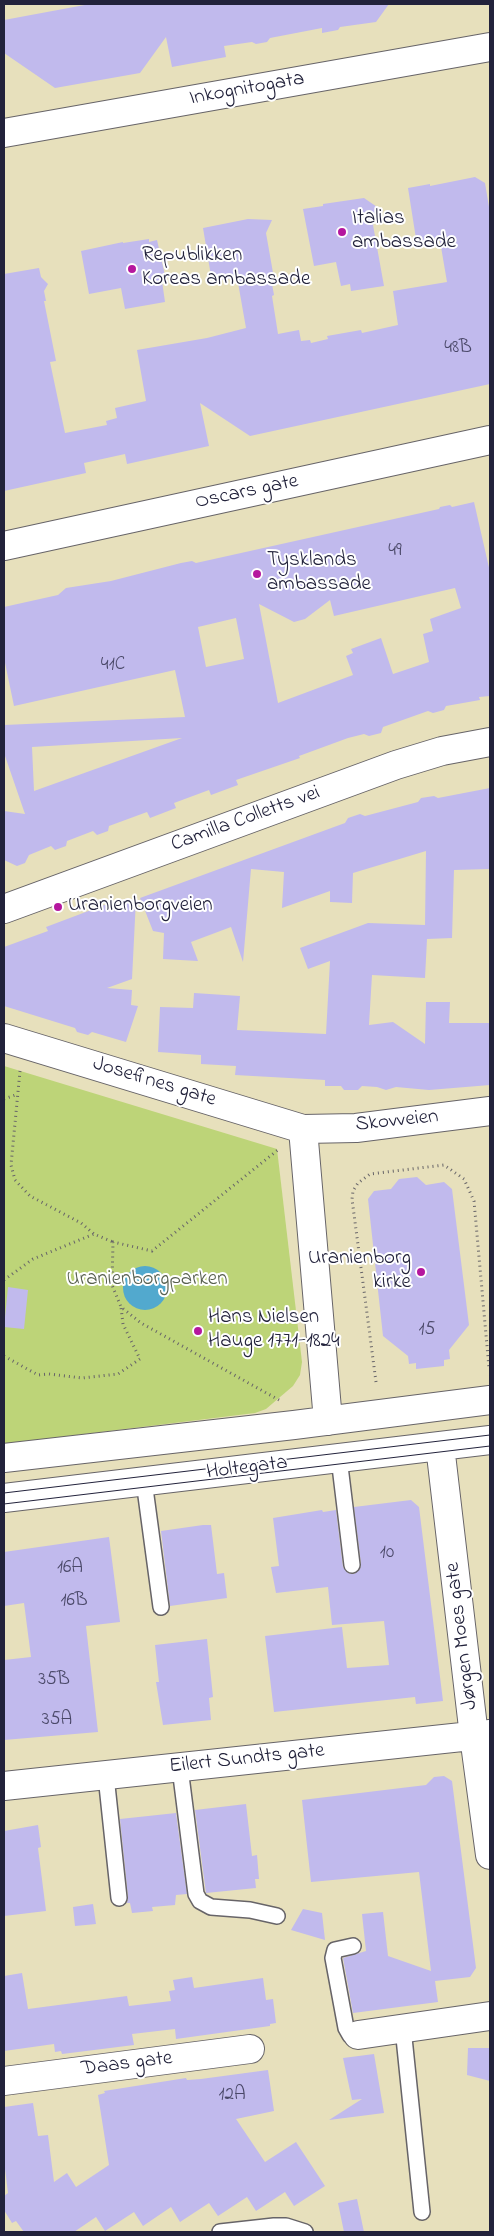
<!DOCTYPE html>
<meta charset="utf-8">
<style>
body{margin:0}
#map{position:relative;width:494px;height:2236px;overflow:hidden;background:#e7e0bc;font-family:"Indie Flower",sans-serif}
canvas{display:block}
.frame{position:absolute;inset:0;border:5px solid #22223b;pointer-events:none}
</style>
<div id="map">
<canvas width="494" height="2236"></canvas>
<div class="frame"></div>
</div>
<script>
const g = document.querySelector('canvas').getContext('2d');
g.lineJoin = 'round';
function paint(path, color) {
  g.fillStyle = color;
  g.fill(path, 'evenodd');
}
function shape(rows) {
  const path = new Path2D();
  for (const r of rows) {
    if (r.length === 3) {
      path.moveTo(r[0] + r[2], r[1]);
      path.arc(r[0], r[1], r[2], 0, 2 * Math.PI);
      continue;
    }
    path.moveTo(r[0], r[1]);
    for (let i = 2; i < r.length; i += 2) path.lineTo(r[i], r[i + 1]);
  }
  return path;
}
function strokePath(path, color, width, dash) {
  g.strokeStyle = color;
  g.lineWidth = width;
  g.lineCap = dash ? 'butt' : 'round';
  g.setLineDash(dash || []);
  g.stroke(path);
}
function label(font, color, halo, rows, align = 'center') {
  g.font = font + ' "Indie Flower",sans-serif';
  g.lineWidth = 4;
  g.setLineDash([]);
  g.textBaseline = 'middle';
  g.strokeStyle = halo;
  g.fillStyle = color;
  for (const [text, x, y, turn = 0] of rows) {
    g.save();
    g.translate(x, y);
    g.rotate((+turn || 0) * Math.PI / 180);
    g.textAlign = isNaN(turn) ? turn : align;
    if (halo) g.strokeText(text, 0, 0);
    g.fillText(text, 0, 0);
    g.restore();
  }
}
paint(shape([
 [4,1066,277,1149,302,1362,300,1375,293,1386,266,1409,255,1413,4,1444]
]), '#bdd478');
paint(shape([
 [145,1288,22]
]), '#52a9ce');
paint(shape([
 [90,4,389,4,376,22,340,27,338,30,322,33,322,28,270,38,267,42,256,44,252,42,224,46,226,57,172,67,166,37,140,73,55,88,4,53,4,20],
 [475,177,485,183,490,213,490,384,250,436,200,403,209,446,127,464,125,454,84,463,86,473,4,491,4,274,39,268,41,277,48,284,44,291,46,301,44,301,56,361,50,362,65,433,107,425,106,421,117,418,115,408,146,401,137,350,207,338,246,328,237,277,212,282,203,228,248,219,272,220,266,233,275,284,272,284,274,295,272,296,278,334,299,330,301,341,310,340,311,343,328,339,327,336,361,330,362,333,398,325,393,291,447,282,440,241,417,245,408,188,430,184,430,186],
 [364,198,383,211,373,225,384,286,351,291,350,284,341,286,336,262,314,266,303,209,323,206,323,204],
 [149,239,149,242,157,240,166,280,162,281,165,302,125,309,121,288,89,294,81,251,123,242,123,243],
 [474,502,490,572,490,696,479,697,480,700,446,706,444,710,433,713,428,711,383,727,381,733,369,736,364,734,348,738,299,756,300,758,236,780,238,785,211,795,209,790,174,803,176,808,150,818,147,812,109,826,108,831,97,835,93,831,67,841,66,846,55,850,51,846,29,855,25,863,17,866,4,860,4,811,25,814,4,753,4,725,185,717,175,670,14,706,4,658,4,607,58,595,66,588,111,581,181,563,192,561,196,563,439,509,440,507,450,505,452,507],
 [455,588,461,608,430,619,433,631,423,634,429,662,393,674,381,638,351,649,353,653,346,656,353,675,278,703,259,604,294,622,305,619,330,600,334,616],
 [236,618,244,659,206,667,198,627],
 [182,738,34,791,32,747],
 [490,788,490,869,454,870,452,938,427,939,425,978,372,975,369,1025,393,1022,425,1044,426,1002,450,1002,449,1023,490,1023,490,1085,429,1090,396,1087,386,1090,377,1087,362,1086,358,1090,344,1090,341,1086,325,1086,325,1080,235,1075,236,1066,201,1064,201,1055,158,1052,160,1007,193,1008,194,993,240,996,237,1030,326,1034,330,961,308,969,300,948,368,923,425,925,426,851,353,873,352,903,330,902,330,891,282,908,284,872,251,869,243,962,231,927,191,942,198,961,163,959,164,933,153,931,140,898,345,823,348,818,360,814,365,816,418,802,421,798,434,796,438,798],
 [136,899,132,979,107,988,132,990,131,1005,138,1006,126,1042,92,1032,88,1035,77,1032,75,1028,4,1006,4,947,48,931,46,927,107,904,108,909],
 [417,1177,426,1185,444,1182,452,1189,469,1325,449,1350,450,1359,444,1360,444,1366,416,1369,416,1363,409,1364,408,1356,383,1336,368,1199,374,1191,391,1189,399,1179],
 [8,1287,28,1290,24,1329,4,1327],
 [411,1500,419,1507,443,1701,416,1704,415,1697,274,1712,265,1636,342,1627,347,1668,389,1665,384,1621,332,1625,328,1587,276,1593,271,1567,279,1566,273,1518,322,1510,323,1512,336,1510,343,1567,348,1573,354,1574,360,1569,361,1564,354,1507],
 [203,1525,211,1525,217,1574,224,1573,227,1598,170,1606,161,1531],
 [109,1537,120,1622,86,1626,98,1732,4,1740,4,1660,31,1657,24,1603,4,1606,4,1552],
 [207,1639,213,1697,209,1698,211,1720,163,1725,156,1682,159,1682,155,1645],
 [444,1776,452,1781,476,1968,470,1977,435,1981,438,2002,353,2013,343,1958,366,1951,362,1914,383,1912,388,1956,431,1971,419,1872,311,1882,302,1800,426,1785,434,1777],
 [246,1804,252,1856,257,1855,259,1879,255,1879,256,1888,206,1893,195,1810],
 [176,1813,187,1894,176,1895,175,1905,152,1907,153,1911,132,1913,130,1903,127,1903,128,1897,120,1819],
 [38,1825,41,1847,38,1848,46,1911,4,1916,4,1831],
 [93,1904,96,1924,75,1926,73,1907],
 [303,1909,322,1913,325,1940,291,1930],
 [22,1973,28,2009,127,1996,129,2006,171,2001,169,1991,175,1990,173,1980,192,1977,194,1988,263,1978,266,2000,273,1999,276,2023,270,2024,270,2026,176,2039,175,2029,132,2034,134,2045,62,2054,61,2051,55,2052,54,2044,4,2051,4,1976],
 [468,2048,490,2048,490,2081,467,2075],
 [374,2054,384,2113,329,2120,362,2099,352,2100,343,2058],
 [268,2070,274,2111,236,2119,265,2162,296,2142,325,2186,294,2206,285,2192,256,2211,247,2197,218,2216,209,2203,180,2222,171,2207,143,2226,134,2212,105,2231,96,2217,74,2232,24,2232,16,2221,12,2223,4,2210,4,2196,8,2193,4,2161,4,2107,33,2103,38,2136,48,2135,54,2182,67,2173,76,2187,109,2165,98,2095,105,2093,104,2091,186,2078,187,2080,201,2079],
 [357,2199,364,2232,344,2232,338,2203]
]), '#c1baed');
const service = shape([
 [339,1458,352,1565],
 [144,1481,161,1607],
 [180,1768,196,1894,200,1901,211,1907,250,1910,277,1916],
 [106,1776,119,1898],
 [353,1946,335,1950,333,1958,346,2028,350,2035,358,2035],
 [403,2028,422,2212],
 [220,2232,274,2226,286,2226,305,2232]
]);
const minor = shape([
 [4,133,490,47],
 [4,546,490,440],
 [4,1038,303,1129,356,1128,490,1111],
 [303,1129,328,1421],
 [440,1446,474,1736,490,1855],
 [4,1458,294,1425,490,1400],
 [4,1498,490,1440],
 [4,1786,490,1734],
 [358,2035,490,2016],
 [4,2081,250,2049]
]);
const tertiary = shape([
 [4,909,396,765,442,751,490,742]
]);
strokePath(service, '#676468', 18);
strokePath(minor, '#676468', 30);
strokePath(tertiary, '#676468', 30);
strokePath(shape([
 [20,1071,11,1165,15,1180,30,1196,81,1223,94,1234],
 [4,1099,18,1094],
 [4,1280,33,1259,94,1234,113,1242],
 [4,1356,38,1375,49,1374,82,1378,118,1374,140,1359,123,1324,121,1307],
 [376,1382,352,1199,353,1191,358,1183,370,1174,444,1165,464,1179,474,1201,489,1368],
 [279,1400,141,1323,121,1307,112,1285,113,1242,152,1251,279,1149]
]), '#676468', 3, [1, 4]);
strokePath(service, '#fff', 15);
strokePath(minor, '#fff', 28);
strokePath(tertiary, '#fff', 28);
strokePath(shape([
 [4,1493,490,1435],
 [4,1504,490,1446]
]), '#22223b', 1);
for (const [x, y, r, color] of [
 [342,232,5,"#b5179e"],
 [132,269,5,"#b5179e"],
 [257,574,5,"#b5179e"],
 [58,907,5,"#b5179e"],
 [421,1272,5,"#b5179e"],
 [198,1331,5,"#b5179e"]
]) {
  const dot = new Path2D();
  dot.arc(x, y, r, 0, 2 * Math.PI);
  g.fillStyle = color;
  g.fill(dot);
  strokePath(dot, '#fff', 2);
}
label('19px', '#4a4868', null, [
 ["48B",458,349],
 ["49",395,552],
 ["41C",113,666],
 ["15",427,1331],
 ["10",387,1554],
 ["16A",70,1569],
 ["16B",74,1602],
 ["35B",54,1681],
 ["35A",57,1721],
 ["12A",232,2096]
]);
label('21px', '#22223b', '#fff', [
 ["Inkognitogata",247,90,-10],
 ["Oscars gate",247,493,-12],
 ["Camilla Colletts vei",246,820,-20],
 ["Josefines gate",154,1083,17],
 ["Skovveien",397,1122,-6],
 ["Holtegata",247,1469,-7],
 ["Jørgen Moes gate",463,1636,-97],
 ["Eilert Sundts gate",247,1760,-6],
 ["Daas gate",127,2065,-7]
]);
label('21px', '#22223b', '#fff', [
 ["Italias",352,220],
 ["ambassade",352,244],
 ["Republikken",142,257],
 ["Koreas ambassade",142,281],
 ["Tysklands",267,562],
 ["ambassade",267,586],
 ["Uranienborgveien",68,907],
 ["Uranienborg",411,1260,"right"],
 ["kirke",411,1284,"right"],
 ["Hans Nielsen",208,1319],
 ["Hauge 1771-1824",208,1343]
], 'left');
label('21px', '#586050', '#fff', [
 ["Uranienborgparken",147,1281]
]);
</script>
